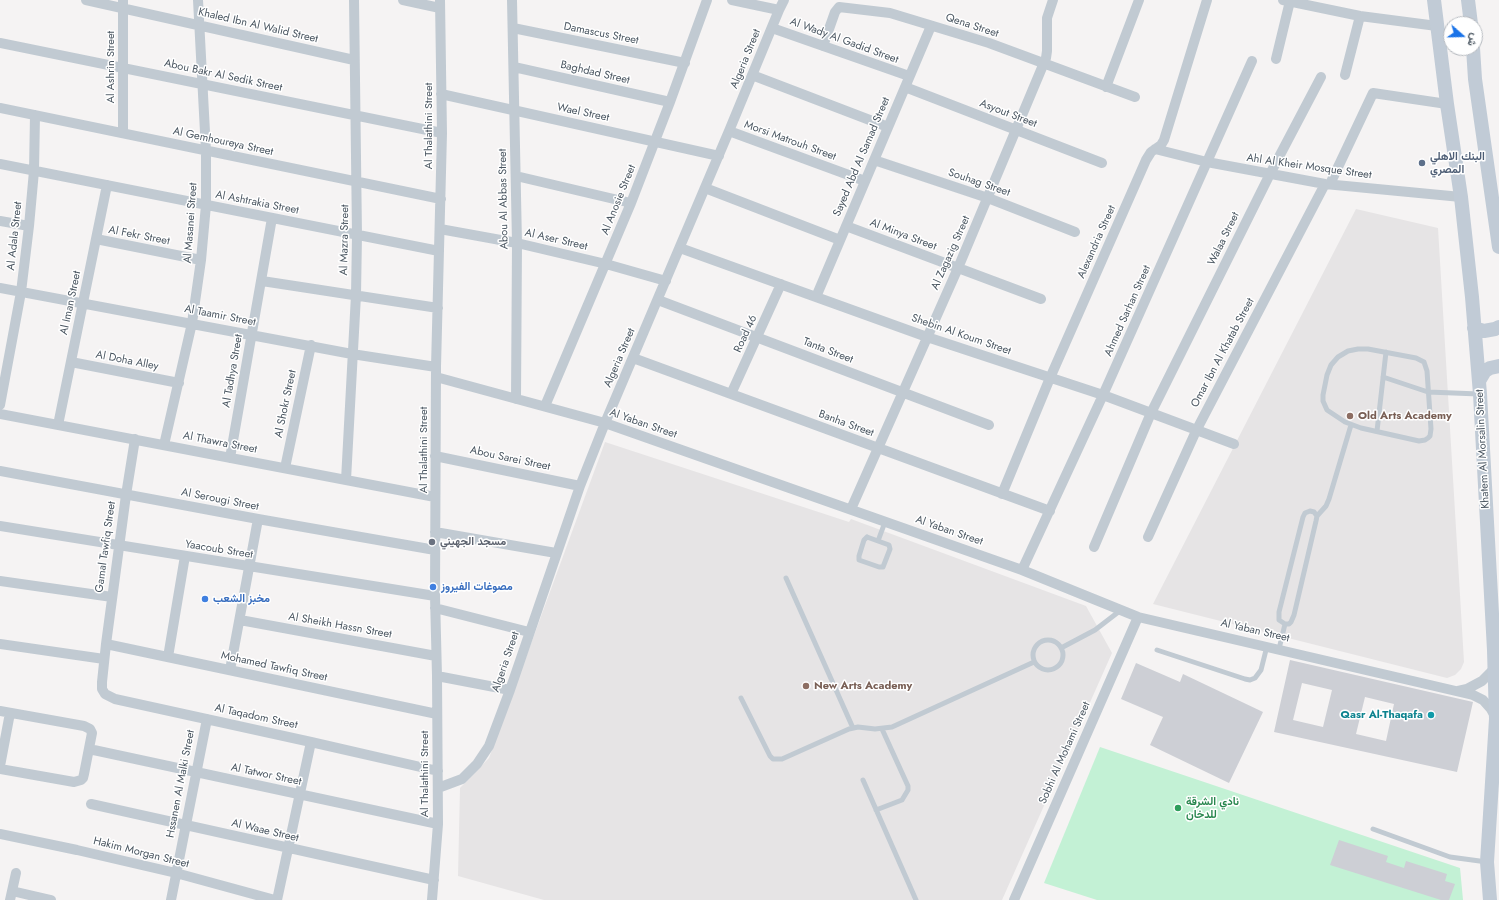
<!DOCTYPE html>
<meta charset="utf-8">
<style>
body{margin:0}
#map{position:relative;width:1499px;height:900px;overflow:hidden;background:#f5f3f3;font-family:Jost,Vazirmatn,sans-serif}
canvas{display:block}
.north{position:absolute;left:1443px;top:16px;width:40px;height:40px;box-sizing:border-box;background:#fff;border:1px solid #b7bbc0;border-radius:50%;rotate:110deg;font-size:11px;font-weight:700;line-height:16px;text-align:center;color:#4a5661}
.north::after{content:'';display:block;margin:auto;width:14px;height:18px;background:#1a73e8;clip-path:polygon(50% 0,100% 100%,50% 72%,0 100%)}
</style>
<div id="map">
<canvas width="1499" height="900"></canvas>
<div class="north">ش</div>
</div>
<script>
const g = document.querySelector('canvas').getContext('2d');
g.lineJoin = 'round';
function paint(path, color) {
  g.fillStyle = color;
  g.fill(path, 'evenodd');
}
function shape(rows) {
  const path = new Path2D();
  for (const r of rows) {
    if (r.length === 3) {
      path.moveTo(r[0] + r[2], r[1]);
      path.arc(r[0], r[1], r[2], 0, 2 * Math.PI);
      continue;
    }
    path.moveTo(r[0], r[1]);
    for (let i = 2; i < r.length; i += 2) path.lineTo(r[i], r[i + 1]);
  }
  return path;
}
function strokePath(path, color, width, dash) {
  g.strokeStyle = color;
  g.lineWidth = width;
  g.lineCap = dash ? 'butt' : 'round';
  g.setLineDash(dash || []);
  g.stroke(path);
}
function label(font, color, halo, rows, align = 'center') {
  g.font = font + ' Jost,Vazirmatn,sans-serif';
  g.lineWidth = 3;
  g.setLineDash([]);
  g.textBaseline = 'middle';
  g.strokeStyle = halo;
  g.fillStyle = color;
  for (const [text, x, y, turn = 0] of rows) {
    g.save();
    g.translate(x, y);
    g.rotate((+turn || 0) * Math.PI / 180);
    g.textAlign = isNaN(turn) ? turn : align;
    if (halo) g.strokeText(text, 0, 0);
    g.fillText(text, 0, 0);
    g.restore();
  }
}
paint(shape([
 [1356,209,1438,228,1464,662,1461,669,1455,675,1447,678,1153,604],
 [605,442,849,522,851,519,1086,606,1112,653,1002,900,544,900,458,876,460,788,489,758]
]), '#e6e4e5');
paint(shape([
 [1100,747,1460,868,1463,900,1097,900,1044,883]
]), '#c3f1d5');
paint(shape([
 [1290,660,1473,702,1457,772,1274,732],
 [1302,683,1332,690,1323,727,1293,720],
 [1365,697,1394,704,1386,741,1356,734],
 [1136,663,1180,682,1183,674,1263,712,1229,783,1150,745,1163,717,1121,699],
 [1339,840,1388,856,1386,862,1404,868,1406,861,1447,874,1445,881,1455,884,1449,900,1441,900,1330,865]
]), '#cdcfd5');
strokePath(shape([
 [1358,349,1368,349,1416,358,1424,362,1427,371,1431,429,1430,436,1428,438,1425,440,1419,441,1361,428,1345,422,1327,410,1323,401,1323,395,1327,375,1331,365,1338,357,1348,351,1358,349],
 [1383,377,1428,392,1479,394],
 [1377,431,1386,352],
 [1310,511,1314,512,1317,516,1316,521,1294,615,1291,622,1289,624,1285,624,1279,620,1279,612,1303,517,1305,513,1310,511],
 [1317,516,1326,506,1329,499,1351,425],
 [867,537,889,545,890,549,883,567,879,567,859,560,859,556,864,540,867,537],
 [878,541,885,522],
 [786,578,853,728],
 [1048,655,15],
 [1061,648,1095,630,1121,610],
 [1279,649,1285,624],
 [1157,650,1245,679,1250,680,1255,678,1261,670,1267,646],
 [741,698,770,756,773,759,782,759,849,729,858,727,875,729,892,727,1034,662],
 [863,780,916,900],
 [876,810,902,800,908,790,908,786,882,729],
 [1373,829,1450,857,1487,862]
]), '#c1cad2', 5);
strokePath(shape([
 [86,0,354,60],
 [403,0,440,8],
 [512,0,517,243,516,399],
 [732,0,779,10],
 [1283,0,1360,16,1437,26],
 [513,28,685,63],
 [772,28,909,76],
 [0,43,442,133],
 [823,46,835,12,839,7,890,13,989,43,1135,97],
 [1276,59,1290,1],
 [514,67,670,102],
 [752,75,888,127],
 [1345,75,1360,16],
 [905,87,1102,163],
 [1106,87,1139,0],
 [441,94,719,156],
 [0,108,441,199],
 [729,131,865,181],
 [123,133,123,0],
 [1155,149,1207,162,1325,184,1461,197],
 [874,160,988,198,1075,232],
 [0,164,439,251],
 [516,176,631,203],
 [1330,184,1373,93,1447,104],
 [705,188,840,240],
 [0,221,29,226],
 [846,226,1041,299],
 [440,229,517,243,606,264,666,281],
 [96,239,201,260],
 [680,248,927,337,1103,395,1234,444],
 [262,281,438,308],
 [0,288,352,354,436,367],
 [816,297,931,26],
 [658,300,989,425],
 [633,358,1050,511],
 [71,362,179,383],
 [436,377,605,423,1022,570,1138,617,1473,695,1483,700,1491,709,1496,718],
 [731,394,781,284],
 [0,405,21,292,29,226,34,171,35,115],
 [545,406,631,203,670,102,707,0],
 [0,414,435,497],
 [58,425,107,185],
 [135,439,126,495,106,644,102,682,102,689,105,694,115,699,311,742,438,771],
 [164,445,192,323,201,260,206,205,206,151,198,0],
 [435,456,580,486],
 [230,458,272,218],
 [285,468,311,345],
 [0,471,258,519,435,550],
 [346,480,356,295,357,235,354,0],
 [1002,494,1050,378,1146,160,1151,152,1161,145,1164,140,1207,0],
 [851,509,958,268,1046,58,1047,51,1047,18,1053,0],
 [0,526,435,596],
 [435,532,556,553],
 [1148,537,1196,431,1325,184],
 [1094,547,1151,413,1270,174,1321,77],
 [1022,570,1103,395,1252,61],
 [0,581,112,597],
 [435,608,529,632],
 [240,620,436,656],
 [0,644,104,659],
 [106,644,437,714],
 [168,657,185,556],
 [230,670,258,519],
 [437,676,510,690],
 [1458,691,1467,689,1482,681,1494,669],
 [0,711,84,726,90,729,92,733,84,774,83,778,81,780,74,782,0,769],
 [89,749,438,824],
 [0,766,10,713],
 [438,788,462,779,477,764,489,746,510,690,580,486,605,423,729,131,779,10,784,0],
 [91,804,434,880],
 [0,834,77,850,176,873,275,900],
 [12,891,51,900],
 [10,900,16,873],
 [171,900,207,719],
 [277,900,311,742],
 [432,900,438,824,437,676,435,596,436,367,442,133,440,0],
 [1014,900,1138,617]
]), '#c1cad2', 10);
strokePath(shape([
 [1434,0,1447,104,1461,197,1472,297,1480,394,1494,650,1496,719,1487,862,1490,900],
 [1468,0,1471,24],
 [1473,48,1475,79,1499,247],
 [1474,328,1484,331,1495,329,1499,327],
 [1479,381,1485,371,1490,368,1499,366]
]), '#c1cbd6', 14);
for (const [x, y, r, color] of [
 [1422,163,4,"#5c6f8a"],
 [1350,416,4,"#8d6e63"],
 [432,542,4,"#6b7280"],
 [433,587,4,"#3f7fe0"],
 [205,599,4,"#3f7fe0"],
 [806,686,4,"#8d6e63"],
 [1431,715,4,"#0f9aa8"],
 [1178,808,4,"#2e9e5b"]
]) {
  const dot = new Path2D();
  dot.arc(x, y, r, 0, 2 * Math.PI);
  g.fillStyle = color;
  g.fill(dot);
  strokePath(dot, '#fff', 1.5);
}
label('11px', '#4a5661', '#fff', [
 ["Khaled Ibn Al Walid Street",258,26,13],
 ["Qena Street",972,26,18],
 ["Damascus Street",601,34,11],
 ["Al Wady Al Gadid Street",844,41,20],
 ["Algeria Street",746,59,-68],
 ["Al Ashrin Street",111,67,-90],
 ["Baghdad Street",595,73,13],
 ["Abou Bakr Al Sedik Street",223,76,12],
 ["Wael Street",583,113,12],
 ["Asyout Street",1008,114,21],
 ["Al Thalathini Street",429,126,-90],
 ["Morsi Matrouh Street",790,141,20],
 ["Al Gemhoureya Street",223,142,12],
 ["Sayed Abd Al Samad Street",862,157,-67],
 ["Ahl Al Kheir Mosque Street",1309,167,8],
 ["Souhag Street",979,183,19],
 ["Abou Al Abbas Street",504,199,-91],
 ["Al Anosie Street",619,200,-68],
 ["Al Ashtrakia Street",257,203,11],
 ["Al Masanei Street",191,223,-86],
 ["Al Minya Street",903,235,21],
 ["Al Adala Street",15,236,-84],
 ["Al Fekr Street",139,236,11],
 ["Walaa Street",1224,239,-64],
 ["Al Mazra Street",345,240,-89],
 ["Al Aser Street",556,240,13],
 ["Alexandria Street",1097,242,-66],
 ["Al Zagazig Street",951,253,-66],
 ["Al Iman Street",71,303,-78],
 ["Ahmed Sarhan Street",1128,311,-66],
 ["Al Taamir Street",220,316,11],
 ["Road 46",746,334,-65],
 ["Shebin Al Koum Street",961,335,19],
 ["Tanta Street",828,351,21],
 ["Omar Ibn Al Khatab Street",1223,353,-62],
 ["Algeria Street",620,358,-67],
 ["Al Doha Alley",127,361,11],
 ["Al Tadhya Street",233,371,-80],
 ["Al Shokr Street",286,404,-78],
 ["Al Yaban Street",643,424,19],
 ["Banha Street",846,424,20],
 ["Al Thawra Street",220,443,11],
 ["Khatem Al Morsalin Street",1483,449,-93],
 ["Al Thalathini Street",424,450,-90],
 ["Abou Sarei Street",510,459,12],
 ["Al Serougi Street",220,500,11],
 ["Al Yaban Street",949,531,19],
 ["Gamal Tawfiq Street",106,547,-82],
 ["Yaacoub Street",219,550,9],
 ["Al Sheikh Hassn Street",340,626,10],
 ["Al Yaban Street",1255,631,13],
 ["Algeria Street",506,662,-71],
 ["Mohamed Tawfiq Street",274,667,12],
 ["Al Taqadom Street",256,717,12],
 ["Sobhi Al Mohami Street",1065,753,-66],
 ["Al Thalathini Street",425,774,-90],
 ["Al Tatwor Street",266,775,12],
 ["Hssanen Al Malki Street",181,784,-79],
 ["Al Waae Street",265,831,13],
 ["Hakim Morgan Street",141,853,14]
]);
label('bold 11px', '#4e5e75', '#fff', [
 ["البنك الاهلي",1430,157],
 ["المصري",1430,170]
], 'left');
label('bold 11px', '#785e54', '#fff', [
 ["Old Arts Academy",1358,416],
 ["New Arts Academy",814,686]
], 'left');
label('bold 11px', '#5b616d', '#fff', [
 ["مسجد الجهيني",440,542]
], 'left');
label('bold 11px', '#366cbe', '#fff', [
 ["مصوغات الفيروز",441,587],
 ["مخبز الشعب",213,599]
], 'left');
label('bold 11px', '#0d838f', '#fff', [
 ["Qasr Al-Thaqafa",1423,715]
], 'right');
label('bold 11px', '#27864d', '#fff', [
 ["نادي الشرقة",1186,802],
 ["للدخان",1186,815]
], 'left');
</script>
